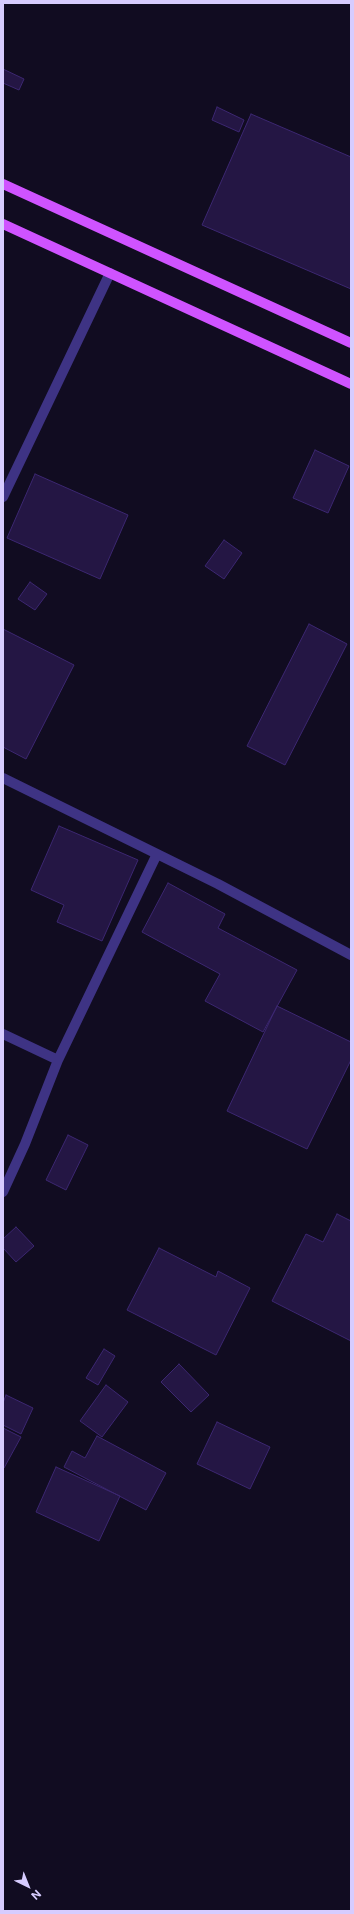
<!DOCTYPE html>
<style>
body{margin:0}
#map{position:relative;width:354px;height:1914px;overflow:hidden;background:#110c21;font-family:Inter,sans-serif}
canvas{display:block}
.frame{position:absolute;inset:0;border:4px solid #d7ccff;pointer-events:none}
.north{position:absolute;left:8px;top:1866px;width:40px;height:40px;-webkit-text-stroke:3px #110c21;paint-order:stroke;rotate:137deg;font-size:11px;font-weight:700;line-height:16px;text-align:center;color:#d7ccff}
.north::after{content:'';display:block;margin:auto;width:14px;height:18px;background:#d7ccff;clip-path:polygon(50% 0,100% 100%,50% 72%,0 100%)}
</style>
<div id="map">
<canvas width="354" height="1914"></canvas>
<div class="frame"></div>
<div class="north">N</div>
</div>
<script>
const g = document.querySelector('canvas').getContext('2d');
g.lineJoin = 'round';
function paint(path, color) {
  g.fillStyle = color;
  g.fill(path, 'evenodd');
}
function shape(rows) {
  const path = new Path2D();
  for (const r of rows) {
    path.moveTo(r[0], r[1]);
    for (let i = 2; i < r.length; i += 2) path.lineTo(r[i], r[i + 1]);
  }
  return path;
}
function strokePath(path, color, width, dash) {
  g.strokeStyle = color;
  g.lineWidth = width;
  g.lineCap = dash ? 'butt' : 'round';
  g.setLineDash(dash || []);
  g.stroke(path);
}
const building = shape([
 [3,69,24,79,19,90,3,83,3,69],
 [217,107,244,120,239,132,212,120,217,107],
 [251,114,351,157,351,289,202,225,251,114],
 [315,450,349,466,328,513,293,498,315,450],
 [35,474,128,515,100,579,7,538,35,474],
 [224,540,242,553,224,579,205,566,224,540],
 [30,582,47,594,35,610,18,599,30,582],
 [309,624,347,644,285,765,247,746,309,624],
 [3,629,74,665,26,759,3,747,3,629],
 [59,826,138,860,102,941,57,922,64,905,31,890,59,826],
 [168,883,225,914,218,928,297,970,263,1032,205,1001,220,974,142,932,168,883],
 [277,1006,351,1042,351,1060,307,1149,227,1111,277,1006],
 [68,1135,88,1145,66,1190,46,1180,68,1135],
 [337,1214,351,1221,351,1341,272,1301,306,1234,323,1242,337,1214],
 [16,1227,34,1246,16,1262,3,1248,3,1239,16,1227],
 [159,1248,216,1277,218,1271,250,1288,216,1355,127,1310,159,1248],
 [104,1349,115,1356,98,1385,86,1378,104,1349],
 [179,1364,209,1395,191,1412,161,1382,179,1364],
 [106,1385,128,1402,102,1437,80,1421,106,1385],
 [6,1395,33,1408,21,1434,3,1425,3,1403,6,1395],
 [217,1422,270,1447,250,1489,197,1464,217,1422],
 [3,1428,21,1437,4,1468,3,1467,3,1428],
 [97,1436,166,1473,146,1510,64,1467,72,1451,85,1458,97,1436],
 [56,1467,120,1496,99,1541,36,1512,56,1467]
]);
paint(building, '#241644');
strokePath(building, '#3c2771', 1);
strokePath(shape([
 [3,497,110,273],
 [3,778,218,884,351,955],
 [3,1034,58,1060],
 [3,1192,25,1144,58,1060,157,854]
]), '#3e3384', 10);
strokePath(shape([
 [3,184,351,343],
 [3,224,351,384]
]), '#cf53ff', 10);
</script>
